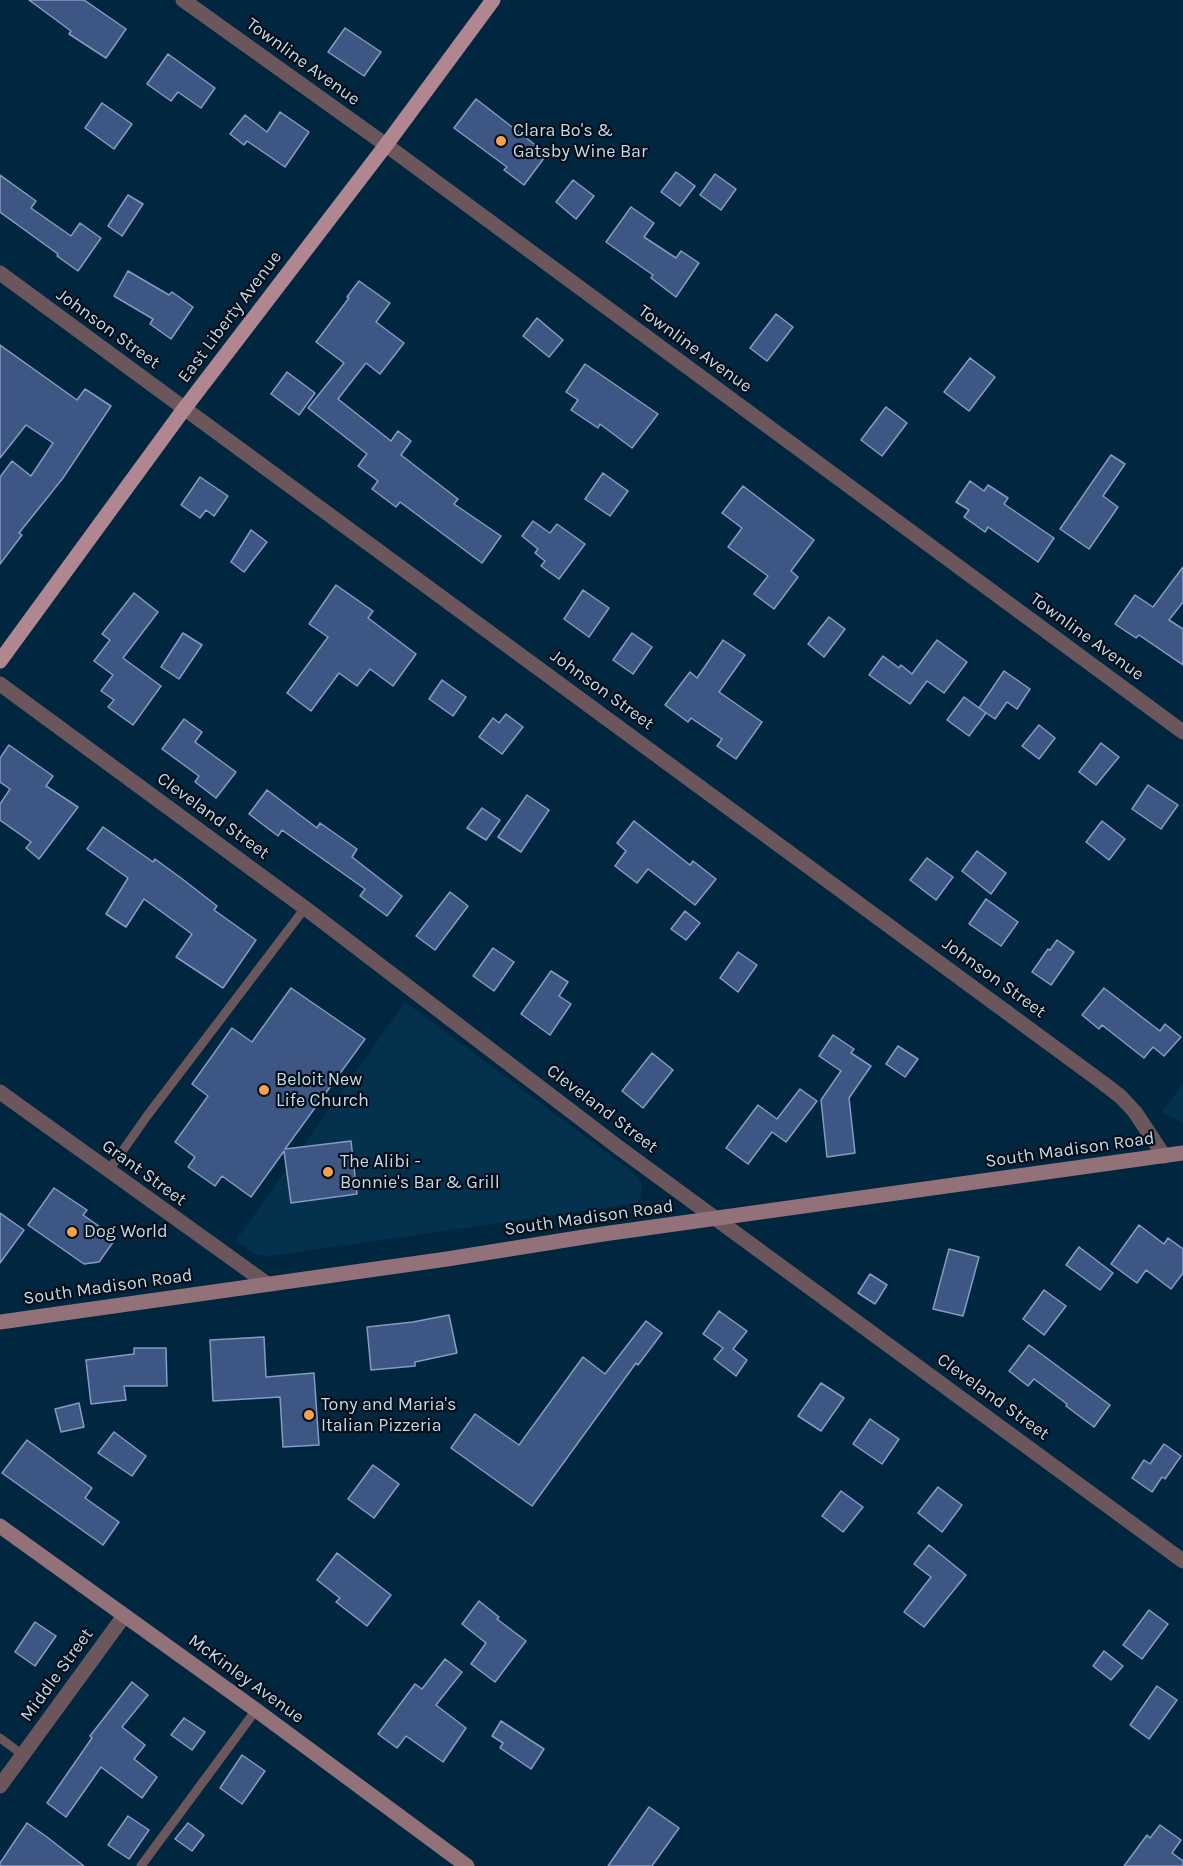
<!DOCTYPE html>
<style>
body{margin:0}
canvas{display:block;background:#00273f}
</style>
<canvas width="1183" height="1866"></canvas>
<script>
const g = document.querySelector('canvas').getContext('2d');
g.lineJoin = 'round';
function paint(path, color) {
  g.fillStyle = color;
  g.fill(path, 'evenodd');
}
function shape(rows) {
  const path = new Path2D();
  for (const r of rows) {
    path.moveTo(r[0], r[1]);
    for (let i = 2; i < r.length; i += 2) path.lineTo(r[i], r[i + 1]);
  }
  return path;
}
function strokePath(path, color, width, dash) {
  g.strokeStyle = color;
  g.lineWidth = width;
  g.lineCap = dash ? 'butt' : 'round';
  g.setLineDash(dash || []);
  g.stroke(path);
}
function label(font, color, halo, rows, align = 'center') {
  g.font = font + ' Karla,sans-serif';
  g.lineWidth = 4.5;
  g.setLineDash([]);
  g.textBaseline = 'middle';
  g.strokeStyle = halo;
  g.fillStyle = color;
  for (const [text, x, y, turn = 0] of rows) {
    g.save();
    g.translate(x, y);
    g.rotate((+turn || 0) * Math.PI / 180);
    g.textAlign = isNaN(turn) ? turn : align;
    if (halo) g.strokeText(text, 0, 0);
    g.fillText(text, 0, 0);
    g.restore();
  }
}
paint(shape([
 [405,1002,634,1173,642,1183,641,1197,637,1203,271,1256,258,1255,236,1241],
 [1183,1084,1183,1123,1162,1112]
]), '#04314e');
const building = shape([
 [29,0,84,0,126,29,106,58,69,34,71,31,29,0],
 [345,28,381,52,364,76,328,52,345,28],
 [168,54,215,88,201,108,178,92,171,101,147,84,168,54],
 [476,99,547,154,524,185,504,170,507,167,454,128,476,99],
 [102,103,132,124,114,149,85,128,102,103],
 [280,112,309,132,285,167,247,141,244,145,230,134,245,115,267,132,280,112],
 [676,172,695,186,680,206,661,192,676,172],
 [715,174,736,189,721,210,700,195,715,174],
 [0,175,36,201,31,208,71,236,80,223,101,238,78,271,57,256,58,254,0,212,0,175],
 [573,180,594,196,576,219,556,202,573,180],
 [128,195,143,204,122,236,108,226,128,195],
 [631,207,654,223,644,237,676,258,681,251,699,263,676,297,651,278,653,275,606,242,631,207],
 [128,271,169,295,172,292,193,307,171,339,150,324,153,319,114,296,128,271],
 [359,281,390,303,376,322,404,343,380,374,366,363,338,399,391,441,398,431,411,441,401,455,458,499,454,504,501,536,482,563,400,502,396,507,372,489,378,481,358,466,367,454,308,408,344,363,316,342,349,298,347,297,359,281],
 [776,314,793,327,767,361,750,348,776,314],
 [537,318,563,340,549,357,523,336,537,318],
 [0,345,77,400,85,389,111,406,63,478,19,533,22,535,0,564,0,477,12,461,31,476,53,443,26,425,0,458,0,345],
 [970,358,995,377,969,411,944,392,970,358],
 [585,364,658,414,632,448,600,424,598,428,571,410,578,400,566,392,585,364],
 [287,372,315,393,299,415,271,394,287,372],
 [886,407,907,423,882,456,861,440,886,407],
 [1111,455,1125,464,1103,496,1118,507,1089,549,1060,529,1111,455],
 [603,473,628,491,610,516,585,499,603,473],
 [200,477,228,496,214,516,206,510,200,518,181,505,200,477],
 [970,481,984,491,988,485,1008,498,1004,504,1054,538,1038,562,988,527,985,532,964,517,969,510,956,502,970,481],
 [743,486,814,540,791,571,798,577,774,609,754,594,768,576,728,547,742,528,722,513,743,486],
 [533,521,550,533,557,524,585,544,559,579,541,566,545,561,535,553,538,549,522,536,533,521],
 [251,530,267,542,244,572,231,562,251,530],
 [1183,567,1183,602,1169,620,1183,629,1183,665,1139,635,1136,638,1115,624,1135,595,1153,607,1183,567],
 [336,585,373,611,368,618,416,654,393,686,370,669,357,686,339,673,311,711,287,693,328,637,309,624,336,585],
 [583,590,609,608,589,637,564,619,583,590],
 [134,593,158,612,123,658,161,686,133,725,108,707,114,700,101,691,113,675,94,661,110,640,102,634,134,593],
 [829,617,845,629,824,657,808,644,829,617],
 [183,633,202,645,179,679,161,667,183,633],
 [632,633,652,647,633,674,613,660,632,633],
 [723,640,745,655,719,692,762,722,736,759,717,746,722,739,691,718,688,722,665,705,690,672,697,678,723,640],
 [937,640,967,662,944,693,927,681,910,704,869,675,883,656,899,668,901,665,912,674,937,640],
 [1004,671,1030,689,1017,709,1007,702,995,719,979,708,1004,671],
 [442,680,466,697,453,716,429,699,442,680],
 [964,697,986,713,969,736,947,720,964,697],
 [506,714,523,727,502,754,479,737,493,718,499,723,506,714],
 [184,719,202,732,195,742,236,772,216,798,195,782,199,776,162,749,184,719],
 [1039,725,1055,738,1039,759,1022,746,1039,725],
 [1101,743,1119,757,1096,785,1079,772,1101,743],
 [9,745,53,776,46,786,78,807,39,859,26,848,31,842,0,820,0,804,10,789,0,782,0,758,9,745],
 [1148,785,1178,805,1161,829,1132,809,1148,785],
 [267,790,317,828,320,823,357,849,352,857,402,896,387,916,360,896,365,889,282,830,278,836,249,814,267,790],
 [527,795,549,810,521,852,498,837,527,795],
 [482,808,500,820,486,840,467,828,482,808],
 [634,821,690,865,693,861,716,879,695,905,648,869,637,883,615,866,626,851,617,843,634,821],
 [1102,821,1125,839,1109,860,1086,842,1102,821],
 [103,827,153,862,155,859,181,878,217,906,214,910,256,940,223,988,176,957,192,934,144,899,126,927,106,914,128,878,87,849,103,827],
 [977,851,1006,873,991,894,962,871,977,851],
 [927,858,953,877,936,900,910,880,927,858],
 [450,892,468,906,435,950,416,936,450,892],
 [986,899,1018,922,1001,946,969,924,986,899],
 [685,911,700,923,686,940,671,929,685,911],
 [1057,940,1074,952,1051,985,1032,972,1048,949,1050,950,1057,940],
 [493,948,514,962,494,991,473,976,493,948],
 [738,952,757,965,738,992,720,978,738,952],
 [551,971,568,982,559,996,571,1004,550,1035,521,1014,551,971],
 [291,988,365,1039,285,1149,351,1141,357,1194,291,1203,284,1151,251,1197,222,1176,215,1186,188,1167,195,1157,175,1142,208,1096,192,1084,232,1028,252,1042,291,988],
 [1104,988,1160,1031,1165,1024,1181,1037,1164,1056,1153,1047,1144,1058,1102,1025,1099,1029,1082,1015,1104,988],
 [833,1035,854,1049,851,1053,871,1066,849,1098,855,1153,827,1157,821,1100,841,1071,819,1056,833,1035],
 [898,1046,918,1059,905,1077,886,1064,898,1046],
 [652,1053,673,1070,643,1108,622,1091,652,1053],
 [800,1089,817,1101,786,1142,772,1132,748,1164,726,1148,758,1105,777,1119,800,1089],
 [54,1188,87,1210,83,1215,116,1238,99,1262,84,1264,28,1225,54,1188],
 [0,1213,24,1230,0,1263,0,1213],
 [1139,1225,1164,1244,1168,1238,1183,1249,1183,1273,1171,1289,1146,1270,1137,1283,1111,1264,1139,1225],
 [1079,1247,1113,1273,1100,1290,1066,1265,1079,1247],
 [949,1249,979,1257,963,1316,933,1309,949,1249],
 [870,1274,887,1285,875,1304,858,1293,870,1274],
 [1044,1290,1066,1306,1044,1335,1023,1319,1044,1290],
 [719,1311,747,1331,733,1349,747,1360,736,1376,714,1359,723,1348,703,1334,719,1311],
 [449,1315,457,1353,415,1362,415,1366,371,1370,367,1327,413,1322,449,1315],
 [646,1321,662,1333,638,1365,636,1363,532,1506,451,1448,475,1414,519,1445,583,1357,605,1374,646,1321],
 [264,1337,266,1377,314,1373,319,1445,283,1447,280,1397,213,1401,210,1340,264,1337],
 [1029,1345,1110,1405,1094,1427,1066,1406,1067,1404,1034,1379,1028,1386,1009,1371,1029,1345],
 [134,1348,166,1348,167,1386,124,1386,126,1400,91,1404,86,1360,134,1354,134,1348],
 [821,1383,844,1398,821,1431,798,1416,821,1383],
 [79,1403,84,1427,61,1432,55,1409,79,1403],
 [870,1419,899,1439,882,1464,853,1444,870,1419],
 [114,1432,146,1456,132,1476,98,1453,114,1432],
 [27,1440,92,1488,85,1498,119,1522,103,1545,2,1473,27,1440],
 [1164,1444,1181,1456,1165,1479,1162,1477,1152,1492,1132,1478,1144,1460,1150,1464,1164,1444],
 [373,1465,399,1484,374,1518,348,1499,373,1465],
 [938,1487,962,1505,942,1532,918,1513,938,1487],
 [841,1491,863,1507,843,1532,822,1516,841,1491],
 [929,1545,966,1575,924,1627,904,1612,931,1577,914,1564,929,1545],
 [337,1553,391,1595,367,1626,336,1602,340,1598,317,1580,337,1553],
 [479,1601,499,1617,497,1619,526,1641,495,1682,471,1664,486,1643,462,1624,479,1601],
 [1149,1610,1168,1624,1142,1659,1123,1645,1149,1610],
 [35,1622,56,1636,35,1666,15,1652,35,1622],
 [1104,1651,1123,1666,1111,1680,1093,1666,1104,1651],
 [445,1659,462,1672,436,1705,466,1728,443,1762,406,1736,397,1748,378,1734,415,1684,422,1689,445,1659],
 [132,1682,148,1695,122,1727,145,1745,134,1759,157,1777,142,1798,101,1767,66,1817,47,1803,92,1738,90,1736,132,1682],
 [1157,1686,1177,1700,1149,1739,1130,1725,1157,1686],
 [184,1718,205,1732,192,1750,171,1735,184,1718],
 [501,1721,544,1749,531,1769,500,1748,503,1743,492,1736,501,1721],
 [242,1755,265,1771,242,1804,220,1788,242,1755],
 [649,1807,679,1828,652,1866,608,1866,649,1807],
 [128,1816,149,1830,129,1859,108,1845,128,1816],
 [27,1823,47,1837,84,1866,0,1866,0,1863,27,1823],
 [188,1823,204,1835,192,1851,175,1839,188,1823],
 [1160,1825,1181,1840,1172,1853,1183,1861,1183,1866,1124,1866,1147,1835,1150,1838,1160,1825]
]);
paint(building, '#3d5684');
strokePath(building, '#859bc1', 1.5);
strokePath(shape([
 [109,1170,147,1116,305,908],
 [0,1738,23,1755],
 [141,1866,256,1710]
]), '#6a565b', 9);
strokePath(shape([
 [183,0,386,145,1183,732],
 [0,273,1103,1083,1121,1097,1135,1112,1164,1156],
 [0,684,305,908,618,1147,1183,1561],
 [0,1092,266,1283],
 [0,1786,124,1616]
]), '#6a565b', 15);
strokePath(shape([
 [0,1322,447,1259,603,1234,1183,1153],
 [0,1526,256,1710,467,1866]
]), '#927179', 15);
strokePath(shape([
 [0,661,184,409,386,145,493,0]
]), '#b08691', 15);
for (const [x, y, r, color] of [
 [501,141,6,"#f8a04b"],
 [264,1090,6,"#f8a04b"],
 [328,1172,6,"#f8a04b"],
 [72,1232,6,"#f8a04b"],
 [309,1415,6,"#f8a04b"]
]) {
  const dot = new Path2D();
  dot.arc(x, y, r, 0, 2 * Math.PI);
  g.fillStyle = color;
  g.fill(dot);
  strokePath(dot, '#020f19', 2);
}
label('18px', '#c4d8e8', '#020f19', [
 ["Townline Avenue",303,62,36],
 ["East Liberty Avenue",230,317,-53],
 ["Johnson Street",108,329,36],
 ["Townline Avenue",695,349,36],
 ["Townline Avenue",1087,637,36],
 ["Johnson Street",602,690,36],
 ["Cleveland Street",213,816,36],
 ["Johnson Street",994,978,36],
 ["Cleveland Street",602,1109,37],
 ["South Madison Road",1070,1150,-8],
 ["Grant Street",144,1173,36],
 ["South Madison Road",589,1218,-8],
 ["South Madison Road",108,1287,-8],
 ["Cleveland Street",993,1397,36],
 ["Middle Street",57,1675,-54],
 ["McKinley Avenue",246,1679,36]
]);
label('18px', '#c4d8e8', '#020f19', [
 ["Clara Bo's &",513,131],
 ["Gatsby Wine Bar",513,152],
 ["Beloit New",276,1080],
 ["Life Church",276,1101],
 ["The Alibi -",340,1162],
 ["Bonnie's Bar & Grill",340,1183],
 ["Dog World",84,1232],
 ["Tony and Maria's",321,1405],
 ["Italian Pizzeria",321,1426]
], 'left');
</script>
